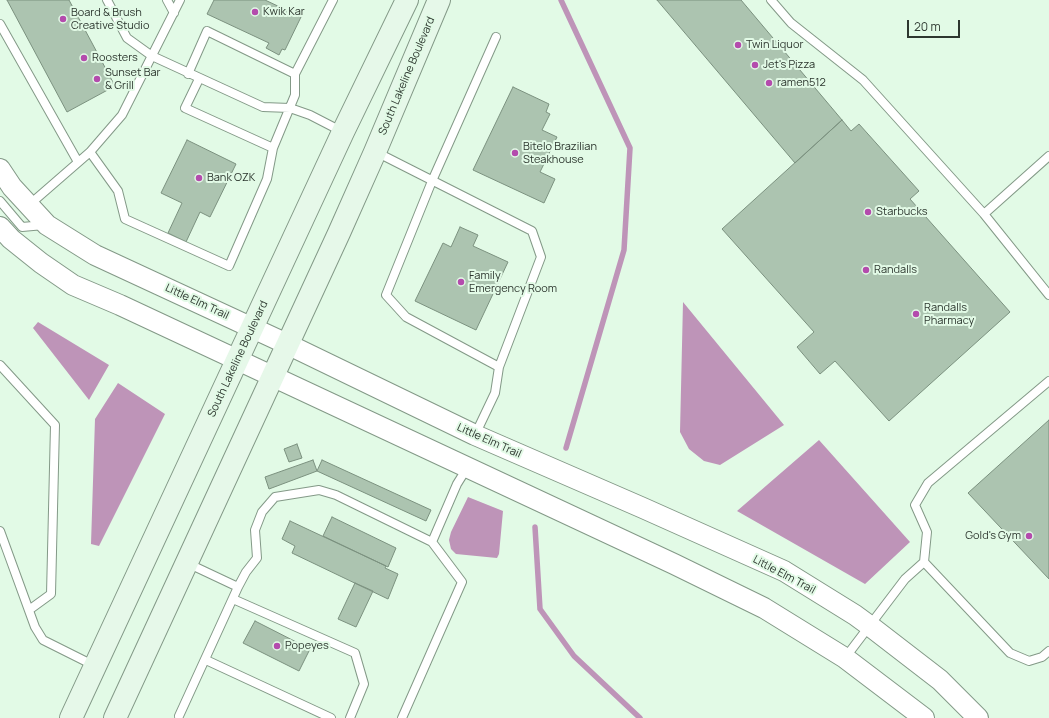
<!DOCTYPE html>
<style>
body{margin:0}
#map{position:relative;width:1049px;height:718px;overflow:hidden;background:#e2fae6;font-family:Manrope,sans-serif}
canvas{display:block}
.scale{position:absolute;left:907px;top:20px;width:53px;height:18px;box-sizing:border-box;border:2px solid #2d372f;border-top:0;padding-left:5px;font-size:12px;line-height:14px;white-space:nowrap;color:#2d372f;-webkit-text-stroke:3px #e2fae6;paint-order:stroke}
</style>
<div id="map">
<canvas width="1049" height="718"></canvas>
<div class="scale">20 m</div>
</div>
<script>
const g = document.querySelector('canvas').getContext('2d');
g.lineJoin = 'round';
function paint(path, color) {
  g.fillStyle = color;
  g.fill(path, 'evenodd');
}
function shape(rows) {
  const path = new Path2D();
  for (const r of rows) {
    path.moveTo(r[0], r[1]);
    for (let i = 2; i < r.length; i += 2) path.lineTo(r[i], r[i + 1]);
  }
  return path;
}
function strokePath(path, color, width, dash) {
  g.strokeStyle = color;
  g.lineWidth = width;
  g.lineCap = dash ? 'butt' : 'round';
  g.setLineDash(dash || []);
  g.stroke(path);
}
function label(font, color, halo, rows, align = 'center') {
  g.font = font + ' Manrope,sans-serif';
  g.lineWidth = 4;
  g.setLineDash([]);
  g.textBaseline = 'middle';
  g.strokeStyle = halo;
  g.fillStyle = color;
  for (const [text, x, y, turn = 0] of rows) {
    g.save();
    g.translate(x, y);
    g.rotate((+turn || 0) * Math.PI / 180);
    g.textAlign = isNaN(turn) ? turn : align;
    if (halo) g.strokeText(text, 0, 0);
    g.fillText(text, 0, 0);
    g.restore();
  }
}
paint(shape([
 [683,302,784,425,720,465,704,461,689,449,680,432],
 [38,322,109,365,89,400,33,328],
 [118,383,165,414,99,546,91,544,95,419],
 [819,440,910,542,865,584,737,511],
 [468,497,503,511,499,554,497,558,456,554,451,549,449,540,451,532]
]), '#be94b8');
strokePath(shape([
 [561,0,630,148,624,250,566,448],
 [535,527,540,609,574,656,640,718]
]), '#be94b8', 5.5);
const building = shape([
 [7,0,69,0,115,86,67,112,7,0],
 [214,0,265,0,301,17,285,50,282,49,279,55,266,48,269,43,207,14,214,0],
 [657,0,741,0,842,120,795,163,657,0],
 [513,87,549,104,546,112,550,114,542,130,557,137,540,172,555,179,544,203,473,170,513,87],
 [842,120,851,131,859,124,919,191,910,199,1010,312,889,421,835,361,820,374,797,347,814,332,722,229,842,120],
 [187,140,236,164,210,217,200,212,186,242,168,233,182,203,161,193,187,140],
 [460,227,478,235,473,246,508,262,476,330,415,301,443,243,451,247,460,227],
 [1049,420,1049,579,968,493,1049,420],
 [297,444,302,458,289,462,284,449,297,444],
 [313,460,317,471,269,489,265,477,313,460],
 [322,460,431,510,426,521,317,471,322,460],
 [332,517,396,548,388,567,323,536,332,517],
 [290,521,386,566,385,568,398,574,388,599,292,553,295,546,282,539,290,521],
 [355,583,373,591,356,627,338,619,355,583],
 [255,621,310,649,299,671,243,643,255,621]
]);
paint(building, '#acc4b0');
strokePath(building, '#7b917f', 1);
const service = shape([
 [107,0,127,38,152,56,263,107,290,108,310,115,343,132],
 [167,0,174,13],
 [771,0,791,23,863,80,984,214,1049,156],
 [0,24,78,162],
 [496,37,432,181,386,295,406,317,499,367],
 [188,74,207,31,295,74],
 [199,79,185,108,273,148,295,95,295,74,333,0],
 [90,152,118,191,125,219,229,266,267,179,273,148],
 [376,152,532,231,541,257,499,367,495,393,475,435],
 [0,201,22,227,44,225],
 [29,205,90,152,122,115,180,0],
 [984,214,1049,295],
 [0,365,55,425,51,594,29,610],
 [0,531,35,627,43,640,95,666],
 [924,562,927,532,915,505,928,483,1049,381],
 [238,587,246,572,257,558,255,530,262,512,275,497,319,490,336,495,432,542],
 [233,599,355,653,364,684,350,718],
 [845,658,905,579,924,562,1010,653,1029,661,1042,657,1049,651],
 [206,660,331,718],
 [179,716,238,587,187,563],
 [402,718,462,582,432,542,457,484,467,468]
]);
const tertiary = shape([
 [0,169,12,187,47,225,95,255,287,344,475,435,643,508,784,571,855,615,870,626,940,680,978,718],
 [0,227,11,239,41,263,73,285,120,305,674,564,764,608,845,658,924,718]
]);
const secondary = shape([
 [71,718,343,132,407,0],
 [115,718,339,233,375,152,439,0]
]);
strokePath(service, '#839987', 10);
strokePath(tertiary, '#839987', 22);
strokePath(secondary, '#839987', 24);
strokePath(service, '#fff', 8);
strokePath(tertiary, '#fff', 20);
strokePath(secondary, '#e6f8e9', 22);
for (const [x, y, r, color] of [
 [255,12,4,"#b44bad"],
 [63,19,4,"#b44bad"],
 [738,45,4,"#b44bad"],
 [84,58,4,"#b44bad"],
 [755,65,4,"#b44bad"],
 [97,79,4,"#b44bad"],
 [769,83,4,"#b44bad"],
 [515,153,4,"#b44bad"],
 [199,178,4,"#b44bad"],
 [868,212,4,"#b44bad"],
 [866,270,4,"#b44bad"],
 [461,282,4,"#b44bad"],
 [916,314,4,"#b44bad"],
 [1029,536,4,"#b44bad"],
 [277,646,4,"#b44bad"]
]) {
  const dot = new Path2D();
  dot.arc(x, y, r, 0, 2 * Math.PI);
  g.fillStyle = color;
  g.fill(dot);
  strokePath(dot, '#e2fae6', 1.5);
}
label('11px', '#2d372f', '#e2fae6', [
 ["Kwik Kar",263,12],
 ["Board & Brush",71,13],
 ["Creative Studio",71,26],
 ["Twin Liquor",746,45],
 ["Roosters",92,58],
 ["Jet's Pizza",763,65],
 ["Sunset Bar",105,73],
 ["& Grill",105,86],
 ["ramen512",777,83],
 ["Bitelo Brazilian",523,147],
 ["Steakhouse",523,160],
 ["Bank OZK",207,178],
 ["Starbucks",876,212],
 ["Randalls",874,270],
 ["Family",469,276],
 ["Emergency Room",469,289],
 ["Randalls",924,308],
 ["Pharmacy",924,321],
 ["Gold's Gym",1021,536,"right"],
 ["Popeyes",285,646]
], 'left');
label('11px', '#2d372f', '#e2fae6', [
 ["South Lakeline Boulevard",407,76,-67],
 ["Little Elm Trail",197,302,25],
 ["South Lakeline Boulevard",238,359,-65],
 ["Little Elm Trail",489,441,24],
 ["Little Elm Trail",784,575,28]
]);
</script>
